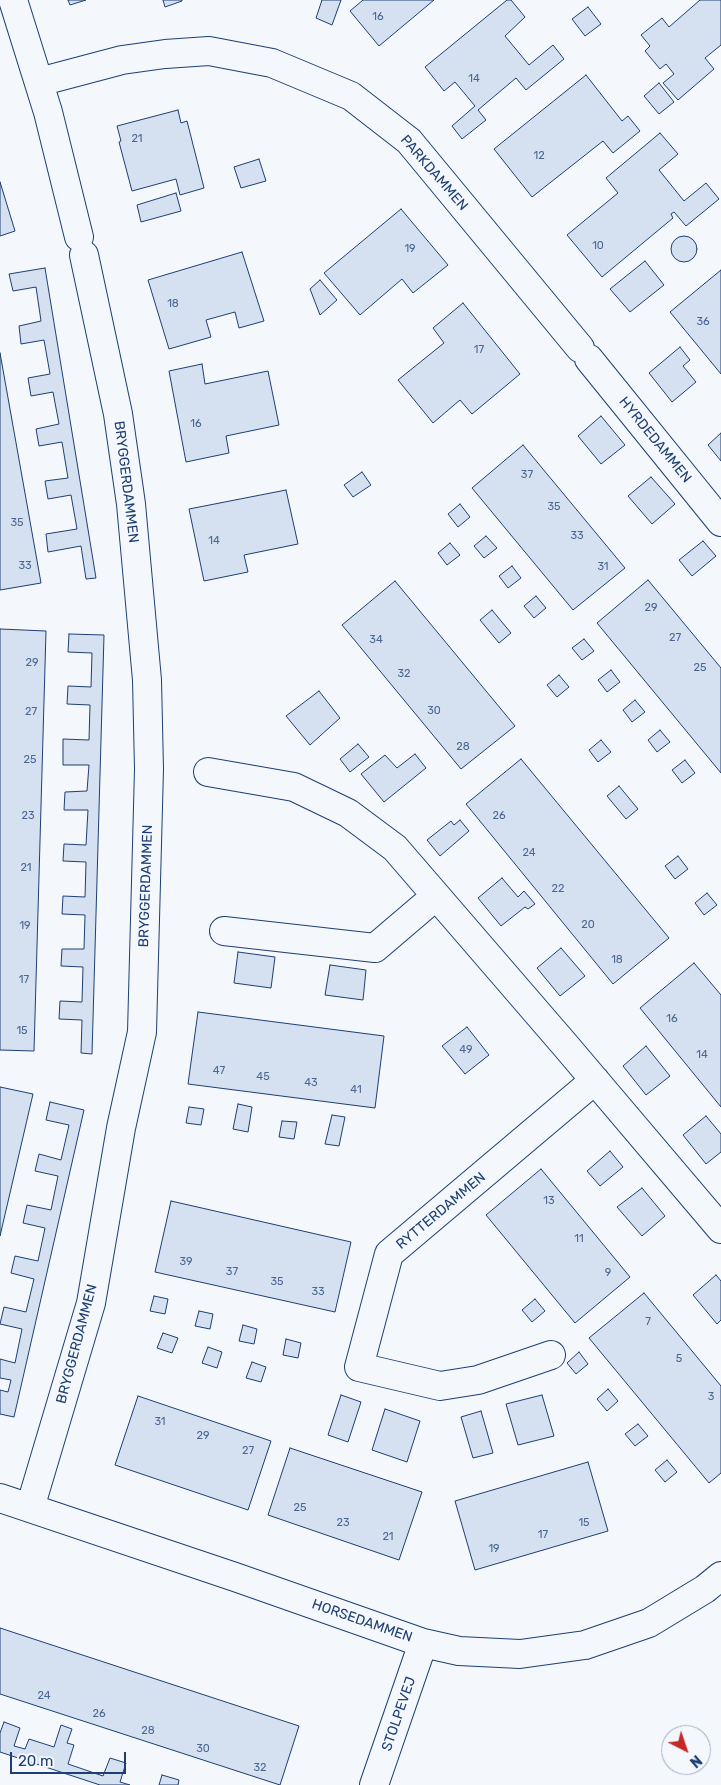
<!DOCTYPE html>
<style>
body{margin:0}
#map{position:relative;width:721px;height:1785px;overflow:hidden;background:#f4f7fb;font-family:Rubik,sans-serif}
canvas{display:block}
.north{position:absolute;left:661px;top:1725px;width:50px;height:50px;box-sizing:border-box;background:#f4f7fb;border:1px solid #9eadc5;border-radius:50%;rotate:139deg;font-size:14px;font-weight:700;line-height:20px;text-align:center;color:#1d3f73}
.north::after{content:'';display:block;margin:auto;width:18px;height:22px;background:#c62828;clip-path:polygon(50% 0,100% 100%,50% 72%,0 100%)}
.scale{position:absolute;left:10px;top:1752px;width:116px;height:22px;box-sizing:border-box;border:2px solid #1d3f73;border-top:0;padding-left:6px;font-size:15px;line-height:18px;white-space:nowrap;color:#1d3f73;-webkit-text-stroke:4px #f4f7fb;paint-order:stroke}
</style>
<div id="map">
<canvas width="721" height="1785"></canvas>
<div class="north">N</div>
<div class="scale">20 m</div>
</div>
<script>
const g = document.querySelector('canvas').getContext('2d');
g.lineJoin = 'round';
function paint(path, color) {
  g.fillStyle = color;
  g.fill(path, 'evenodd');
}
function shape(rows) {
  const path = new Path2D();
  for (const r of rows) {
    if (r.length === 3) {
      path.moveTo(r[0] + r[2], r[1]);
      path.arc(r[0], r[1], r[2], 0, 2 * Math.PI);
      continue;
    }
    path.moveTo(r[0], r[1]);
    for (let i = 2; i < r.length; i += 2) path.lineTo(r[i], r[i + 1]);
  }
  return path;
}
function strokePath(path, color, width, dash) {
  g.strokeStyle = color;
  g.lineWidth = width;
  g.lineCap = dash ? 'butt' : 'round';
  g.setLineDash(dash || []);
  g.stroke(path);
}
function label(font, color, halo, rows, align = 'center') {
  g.font = font + ' Rubik,sans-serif';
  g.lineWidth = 4;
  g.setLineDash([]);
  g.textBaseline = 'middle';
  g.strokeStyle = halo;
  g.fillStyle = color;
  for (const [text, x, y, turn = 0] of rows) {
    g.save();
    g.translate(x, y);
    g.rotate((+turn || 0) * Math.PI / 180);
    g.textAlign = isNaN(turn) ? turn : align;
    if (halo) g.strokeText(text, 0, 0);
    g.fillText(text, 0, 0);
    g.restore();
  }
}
const building = shape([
 [68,0,86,0,70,5,68,0],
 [163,0,182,0,182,1,165,7,163,0],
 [322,0,341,0,332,25,316,18,322,0],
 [363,0,434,0,379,46,350,11,363,0],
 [507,0,511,0,525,17,505,36,529,65,553,45,564,59,526,90,516,78,478,110,486,120,462,139,452,126,475,106,455,82,444,91,425,67,507,0],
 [700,0,721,0,721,45,705,58,714,69,678,100,663,83,674,74,666,64,660,69,645,51,650,46,641,35,662,18,669,27,700,0],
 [588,7,601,24,585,36,572,19,588,7],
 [586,75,622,121,628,116,640,131,613,153,603,141,532,197,494,149,586,75],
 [659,83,674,102,659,114,644,96,659,83],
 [178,110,181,123,187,121,204,188,180,195,176,179,132,191,119,142,121,141,117,126,178,110],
 [660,133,678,154,659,170,684,201,706,183,719,199,686,226,674,212,671,214,673,218,602,277,567,235,618,193,606,178,660,133],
 [259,159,266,181,241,188,234,167,259,159],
 [0,182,15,231,0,236,0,182],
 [176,193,181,211,141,222,137,205,176,193],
 [401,209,448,265,413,293,402,279,360,315,324,273,401,209],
 [684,249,13],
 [242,252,264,321,239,328,235,312,206,320,211,337,169,349,148,280,242,252],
 [645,261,664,285,630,312,610,289,645,261],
 [45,268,96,578,86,579,81,546,48,552,46,534,77,529,71,495,48,499,45,481,68,478,62,442,39,446,36,429,59,424,53,392,31,396,28,378,50,374,44,340,21,344,19,326,41,321,36,287,13,291,9,274,45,268],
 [721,270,721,374,670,312,721,270],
 [320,280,337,300,320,315,310,289,320,280],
 [463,303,520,374,472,414,460,400,433,423,398,380,444,343,433,328,463,303],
 [680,347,690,360,683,366,696,382,672,402,649,373,680,347],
 [0,353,41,583,0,590,0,353],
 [202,364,205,384,268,371,279,425,226,436,229,453,186,462,169,371,202,364],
 [601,416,625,445,601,464,578,436,601,416],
 [721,433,721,461,708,445,721,433],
 [523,445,625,568,573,610,472,488,523,445],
 [362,472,371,485,353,497,344,485,362,472],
 [651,477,675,504,652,524,628,496,651,477],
 [286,490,298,544,244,555,248,572,204,581,189,509,286,490],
 [460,504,470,517,458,527,448,514,460,504],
 [486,536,497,548,484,558,474,546,486,536],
 [703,541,716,556,692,576,679,560,703,541],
 [450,543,460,555,447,565,438,553,450,543],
 [512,566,521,578,508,588,499,576,512,566],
 [648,580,721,668,721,773,597,623,648,580],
 [395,581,515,726,461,769,342,625,395,581],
 [536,596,546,608,534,618,524,606,536,596],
 [492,610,511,633,499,643,480,620,492,610],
 [0,629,46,631,34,1051,0,1050,0,629],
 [69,634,104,635,92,1054,81,1053,82,1020,59,1019,60,1001,82,1002,83,967,61,966,62,949,84,949,85,915,62,914,63,896,85,897,86,862,63,861,64,844,86,845,88,810,64,810,65,792,87,791,89,765,63,765,63,739,89,740,90,705,67,704,68,686,91,687,92,653,68,652,69,634],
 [584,639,594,651,582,660,572,648,584,639],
 [611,670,620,682,607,692,598,680,611,670],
 [559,675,569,687,557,697,547,685,559,675],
 [319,691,340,718,310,745,286,716,319,691],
 [635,700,645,712,632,722,623,710,635,700],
 [660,730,670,742,657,752,648,740,660,730],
 [601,740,611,752,598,762,589,750,601,740],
 [358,744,369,757,350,772,340,759,358,744],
 [415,754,426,768,384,802,361,774,385,755,397,768,415,754],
 [521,759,669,938,613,984,466,804,521,759],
 [685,760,695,773,682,783,672,770,685,760],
 [619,786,638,809,626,819,607,796,619,786],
 [460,820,469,831,440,856,427,840,451,821,454,825,460,820],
 [678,856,688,869,675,879,665,866,678,856],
 [502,878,518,897,524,891,535,904,528,909,525,907,501,926,478,898,502,878],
 [707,893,717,905,704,915,695,903,707,893],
 [561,948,585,976,560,996,537,968,561,948],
 [238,952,275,957,271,988,234,983,238,952],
 [694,963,721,995,721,1107,640,1008,694,963],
 [330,965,366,970,363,1000,325,995,330,965],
 [198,1012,384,1036,375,1108,188,1084,198,1012],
 [467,1027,489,1055,465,1074,442,1046,467,1027],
 [646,1046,670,1076,646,1095,623,1066,646,1046],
 [0,1087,33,1094,0,1236,0,1087],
 [50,1102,84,1110,14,1417,0,1414,0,1390,8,1392,11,1380,0,1378,0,1359,15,1363,22,1329,0,1324,4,1307,26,1312,34,1279,11,1273,15,1256,38,1261,45,1228,23,1223,27,1205,51,1210,58,1176,35,1171,39,1154,61,1160,69,1125,46,1120,50,1102],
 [238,1104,252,1107,248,1132,233,1129,238,1104],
 [189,1107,204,1109,201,1125,186,1123,189,1107],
 [332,1115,345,1117,339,1146,325,1144,332,1115],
 [706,1116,721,1134,721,1152,706,1164,683,1135,706,1116],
 [282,1121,297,1122,294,1139,279,1137,282,1121],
 [610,1151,623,1167,600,1186,587,1171,610,1151],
 [541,1169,630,1277,575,1323,486,1215,541,1169],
 [642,1188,665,1216,642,1236,617,1207,642,1188],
 [171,1201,351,1242,335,1312,155,1272,171,1201],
 [716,1275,721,1281,721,1320,717,1324,693,1295,716,1275],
 [644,1293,721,1386,721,1473,709,1483,589,1338,644,1293],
 [154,1296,168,1299,165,1314,150,1311,154,1296],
 [535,1299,545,1311,532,1322,522,1310,535,1299],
 [199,1311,213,1314,210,1329,195,1326,199,1311],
 [243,1325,257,1329,254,1344,239,1341,243,1325],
 [163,1333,178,1338,172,1353,157,1348,163,1333],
 [286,1339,301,1343,298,1358,283,1355,286,1339],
 [208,1347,222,1352,217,1368,202,1363,208,1347],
 [579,1352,588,1364,576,1374,567,1363,579,1352],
 [252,1362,266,1367,261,1382,246,1378,252,1362],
 [608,1389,618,1401,607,1411,597,1399,608,1389],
 [341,1395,361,1402,348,1442,328,1435,341,1395],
 [542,1395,554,1436,518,1445,506,1404,542,1395],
 [138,1396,271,1441,248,1510,115,1465,138,1396],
 [385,1409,420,1421,407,1462,372,1450,385,1409],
 [481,1411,493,1453,473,1458,461,1417,481,1411],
 [638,1424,648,1436,635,1446,625,1434,638,1424],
 [290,1448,422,1492,399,1560,268,1515,290,1448],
 [667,1460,677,1472,665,1482,655,1470,667,1460],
 [588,1462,608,1531,475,1570,455,1501,588,1462],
 [0,1628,299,1726,280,1785,0,1694,0,1628],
 [4,1722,20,1728,14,1746,25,1749,29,1739,54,1747,61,1725,72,1729,67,1743,74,1745,68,1764,103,1776,110,1758,126,1763,120,1782,130,1785,100,1785,0,1752,0,1733,4,1722],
 [162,1775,179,1780,178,1785,159,1785,162,1775]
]);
paint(building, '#d5e0f0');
strokePath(building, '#1d3f73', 1);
const minor = shape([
 [13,0,48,112,79,237],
 [39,82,122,60,165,54,209,51,272,63,351,96,409,141,580,348],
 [589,359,721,522],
 [208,772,294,787,348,813,395,848,565,1045,721,1229],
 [224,931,375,948,436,896],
 [551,1355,478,1380,440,1386,359,1367,389,1254,595,1080],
 [0,1498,235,1577,423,1643,459,1651,520,1654,585,1645,649,1623,705,1589,721,1576],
 [30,1508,91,1303,121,1128,142,1032,149,769,147,680,131,504,118,414,84,255],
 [374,1785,423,1643]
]);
strokePath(minor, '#1d3f73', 30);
strokePath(minor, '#f4f7fb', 28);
label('11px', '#4b6792', null, [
 ["16",378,17],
 ["14",474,79],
 ["21",137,139],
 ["12",539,156],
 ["10",598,246],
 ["19",410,249],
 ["18",173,304],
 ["36",703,322],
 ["17",479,350],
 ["16",196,424],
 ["37",527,475],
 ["35",554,507],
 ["35",17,523],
 ["33",577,536],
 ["14",214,541],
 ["33",25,566],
 ["31",603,567],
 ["29",651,608],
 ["27",675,638],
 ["34",376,640],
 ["29",32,663],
 ["25",700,668],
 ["32",404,674],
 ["30",434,711],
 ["27",31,712],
 ["28",463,747],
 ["25",30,760],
 ["23",28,816],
 ["26",499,816],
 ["24",529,853],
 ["21",26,868],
 ["22",558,889],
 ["20",588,925],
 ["19",25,926],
 ["18",617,960],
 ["17",24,980],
 ["16",672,1019],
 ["15",22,1031],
 ["49",466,1050],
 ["14",702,1055],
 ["47",219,1071],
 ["45",263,1077],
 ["43",311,1083],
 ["41",356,1090],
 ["13",549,1201],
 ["11",579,1239],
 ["39",186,1262],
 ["37",232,1272],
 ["9",608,1273],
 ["35",277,1282],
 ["33",318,1292],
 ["7",648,1322],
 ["5",679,1359],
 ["3",711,1397],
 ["31",160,1422],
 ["29",203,1436],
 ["27",248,1451],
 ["25",300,1508],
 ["23",343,1523],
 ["15",584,1523],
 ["17",543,1535],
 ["21",388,1537],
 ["19",494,1549],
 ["24",44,1696],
 ["26",99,1714],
 ["28",148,1731],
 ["30",203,1749],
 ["32",260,1768]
]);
label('14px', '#1d3f73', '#f4f7fb', [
 ["PARKDAMMEN",434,173,49],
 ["HYRDEDAMMEN",655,440,51],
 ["BRYGGERDAMMEN",126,482,83],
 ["BRYGGERDAMMEN",146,886,-88],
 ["RYTTERDAMMEN",441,1211,-40],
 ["BRYGGERDAMMEN",77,1344,-75],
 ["HORSEDAMMEN",362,1621,19],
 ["STOLPEVEJ",399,1714,-71]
]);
</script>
